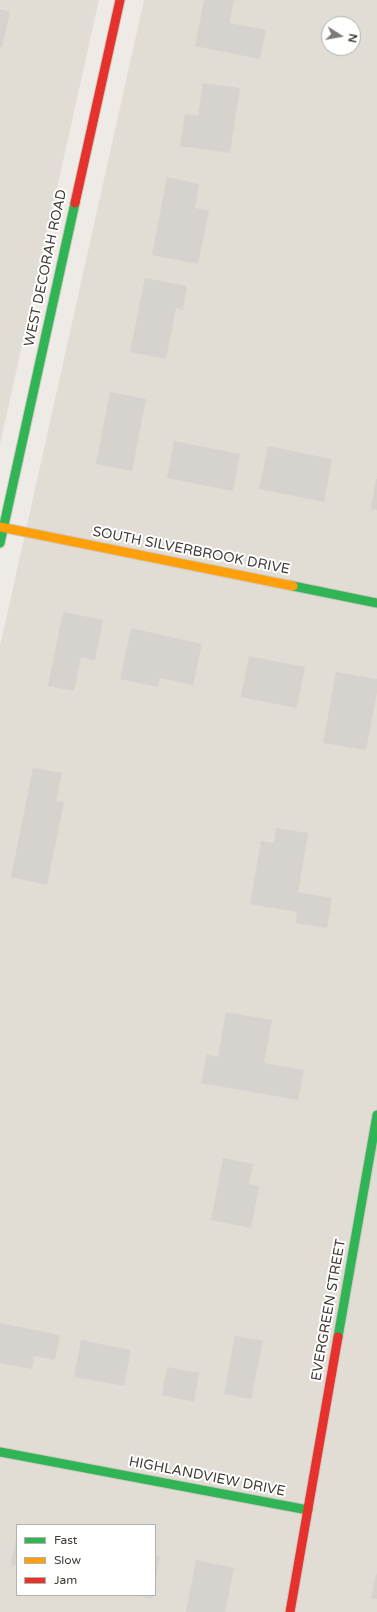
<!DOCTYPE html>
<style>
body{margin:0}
#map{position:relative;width:377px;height:1612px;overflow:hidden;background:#eeebe7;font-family:"Varela Round",sans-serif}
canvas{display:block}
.legend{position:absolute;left:16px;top:1524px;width:140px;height:72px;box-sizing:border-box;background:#fff;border:1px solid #b3b1ae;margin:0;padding:5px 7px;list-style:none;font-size:12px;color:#423b34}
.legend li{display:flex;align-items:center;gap:8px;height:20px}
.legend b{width:20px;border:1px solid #b3b1ae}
.north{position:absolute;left:321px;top:16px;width:40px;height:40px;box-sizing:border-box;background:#fff;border:1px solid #b3b1ae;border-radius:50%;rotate:101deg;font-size:11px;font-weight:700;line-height:16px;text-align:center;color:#423b34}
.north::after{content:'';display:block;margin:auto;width:14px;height:18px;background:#7e7973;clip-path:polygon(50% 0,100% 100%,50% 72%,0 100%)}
</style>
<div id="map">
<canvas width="377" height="1612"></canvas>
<ul class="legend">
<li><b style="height:5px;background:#30b455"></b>Fast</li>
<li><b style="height:5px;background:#ff9f0a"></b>Slow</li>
<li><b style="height:5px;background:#e5322d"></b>Jam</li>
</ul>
<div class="north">N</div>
</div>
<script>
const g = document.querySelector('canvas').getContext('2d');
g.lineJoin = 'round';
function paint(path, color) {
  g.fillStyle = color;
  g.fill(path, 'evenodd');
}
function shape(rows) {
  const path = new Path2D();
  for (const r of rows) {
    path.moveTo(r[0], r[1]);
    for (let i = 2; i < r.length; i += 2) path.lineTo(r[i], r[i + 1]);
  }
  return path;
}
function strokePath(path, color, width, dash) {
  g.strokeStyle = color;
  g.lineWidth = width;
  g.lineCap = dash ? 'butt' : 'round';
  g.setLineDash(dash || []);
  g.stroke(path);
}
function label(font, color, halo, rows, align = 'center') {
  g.font = font + ' "Varela Round",sans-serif';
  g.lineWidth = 4;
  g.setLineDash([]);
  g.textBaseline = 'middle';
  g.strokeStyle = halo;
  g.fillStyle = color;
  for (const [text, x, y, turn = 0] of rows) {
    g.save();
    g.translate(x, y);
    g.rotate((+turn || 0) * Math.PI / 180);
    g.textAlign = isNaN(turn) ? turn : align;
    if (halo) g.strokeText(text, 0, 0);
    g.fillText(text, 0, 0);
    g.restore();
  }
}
paint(shape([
 [0,0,99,0,0,444],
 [144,0,377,0,377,1612,0,1612,0,646],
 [329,24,353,24,353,48,329,48],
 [17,1525,155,1525,155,1595,17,1595]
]), '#e1dcd4');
paint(shape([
 [204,0,234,0,229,23,266,30,260,59,195,46],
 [0,9,10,12,2,47,0,46],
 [203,83,240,88,230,153,180,146,185,114,198,116],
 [167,177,199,184,195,208,209,211,198,264,152,255],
 [145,278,187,286,183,310,176,308,166,359,130,352],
 [110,392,146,399,132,471,96,464],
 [174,441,240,454,233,491,167,478],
 [268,446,332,459,324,502,259,489],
 [376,479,377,479,377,510,371,509],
 [63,612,103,620,95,660,81,657,74,691,48,686],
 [131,628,202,644,193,685,160,678,158,687,120,679],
 [249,656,305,667,297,708,241,697],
 [336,672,377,679,377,692,366,750,323,743],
 [33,768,62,773,56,801,64,802,47,885,11,877],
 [276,828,308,833,298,892,332,898,327,928,296,923,297,912,250,904,261,841,274,843],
 [226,1012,272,1020,264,1063,304,1070,298,1100,201,1083,207,1054,218,1057],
 [223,1158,253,1164,249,1184,259,1186,251,1228,211,1220],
 [0,1323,60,1335,55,1360,34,1356,32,1369,0,1363],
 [235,1336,263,1341,251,1399,224,1394],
 [81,1340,131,1350,124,1386,74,1377],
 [167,1367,199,1373,194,1402,162,1395],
 [16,1538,17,1538,17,1566,11,1565],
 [155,1555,160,1556,156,1579,155,1579],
 [196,1560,234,1568,225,1612,186,1612],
 [376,1574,377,1575,377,1599,371,1598],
 [137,1595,153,1595,152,1599]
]), '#d6d2ce');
const fast = shape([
 [0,543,75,203],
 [293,586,377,603],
 [338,1337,377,1115],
 [0,1452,308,1510]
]);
const slow = shape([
 [0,527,293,586]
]);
const jam = shape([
 [75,203,120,0],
 [290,1612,338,1337]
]);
strokePath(fast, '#cfcac1', 11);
strokePath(slow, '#cfcac1', 11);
strokePath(jam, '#cfcac1', 11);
strokePath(fast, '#30b455', 9);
strokePath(slow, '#ff9f0a', 9);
strokePath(jam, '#e5322d', 9);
label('14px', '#423b34', '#fff', [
 ["WEST DECORAH ROAD",46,268,-78],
 ["SOUTH SILVERBROOK DRIVE",191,551,11],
 ["EVERGREEN STREET",329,1310,-80],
 ["HIGHLANDVIEW DRIVE",207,1477,11]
]);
</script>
